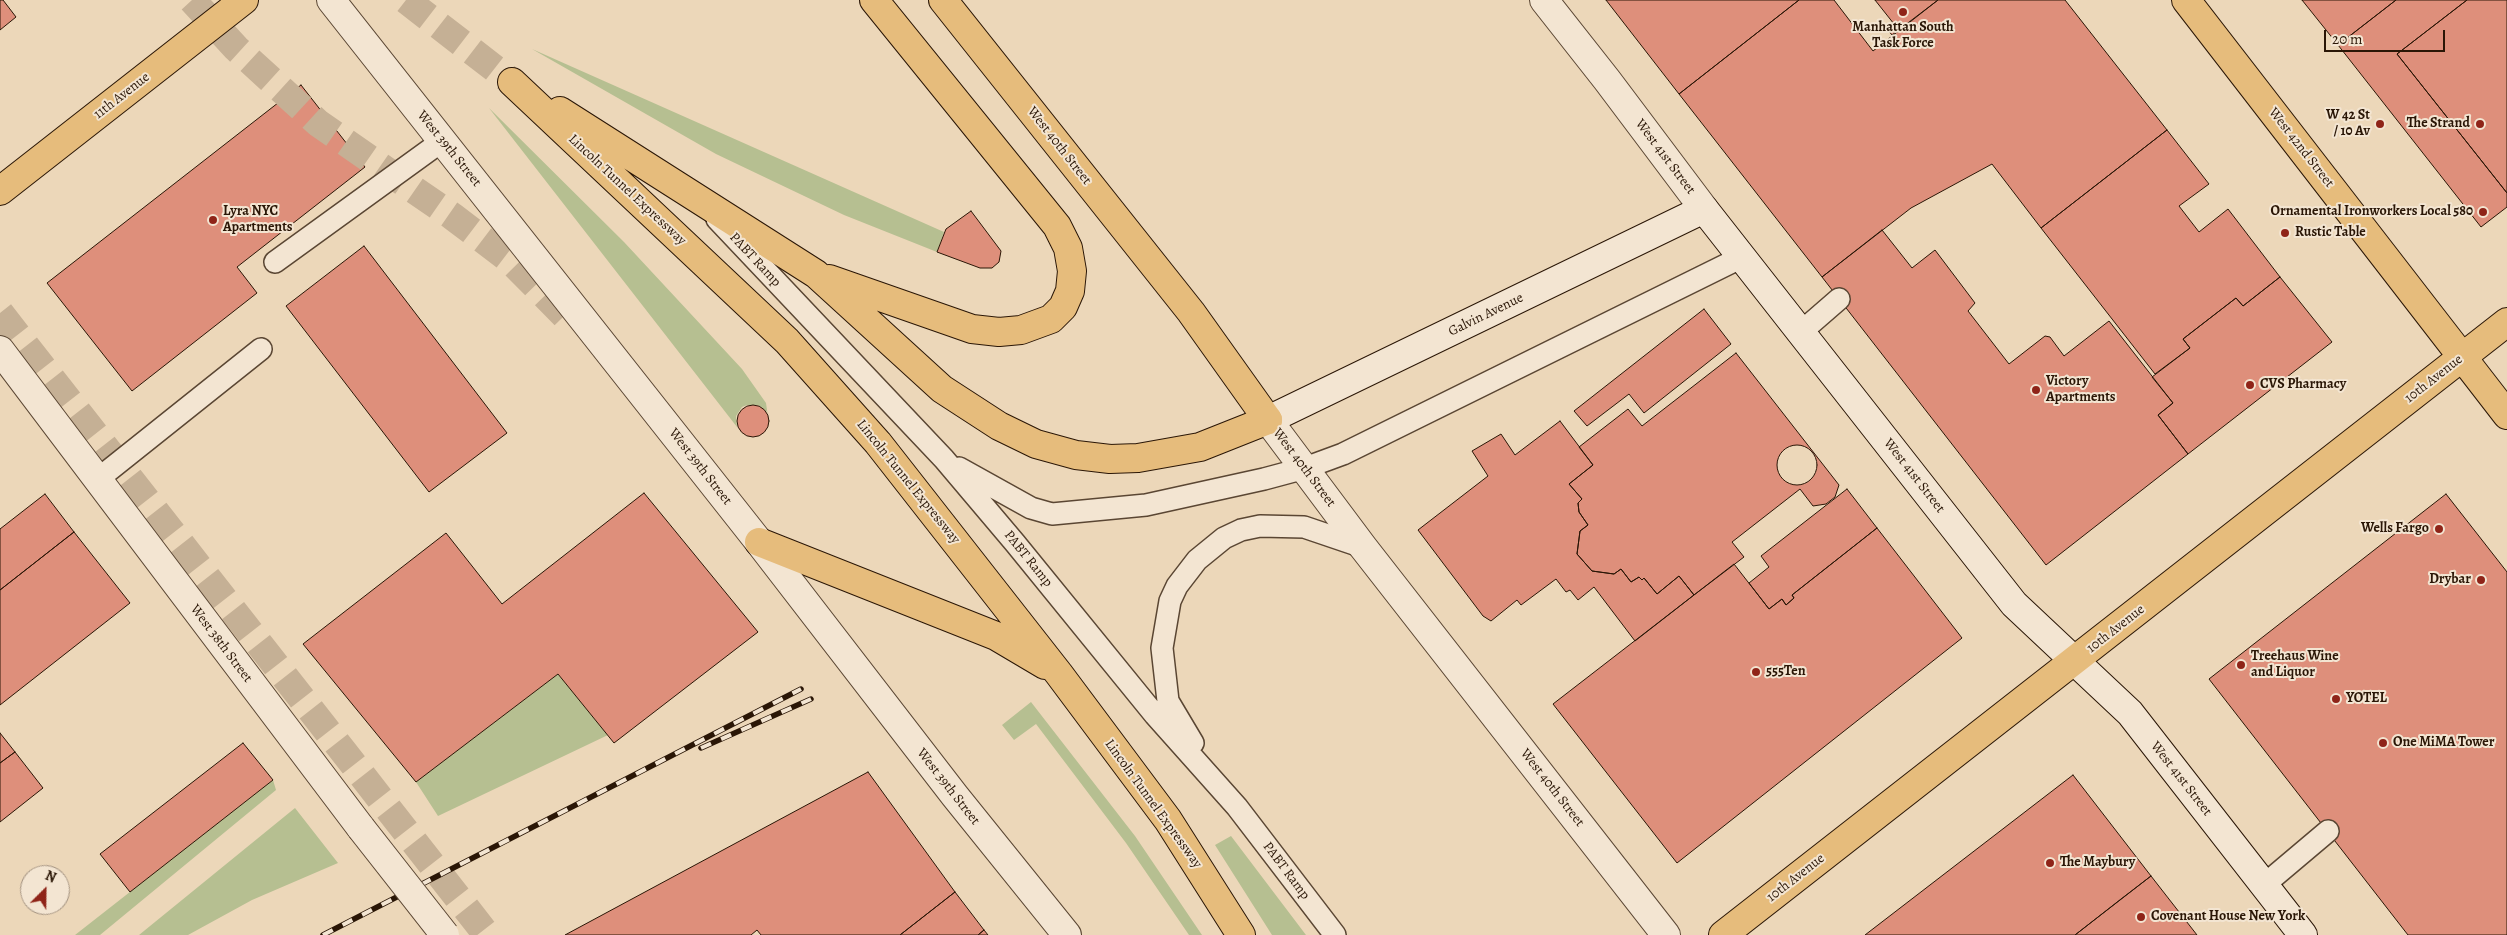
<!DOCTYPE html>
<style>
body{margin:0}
#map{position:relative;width:2507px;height:935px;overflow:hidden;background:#ecd7b9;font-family:Alegreya,serif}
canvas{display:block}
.north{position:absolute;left:20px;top:865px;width:50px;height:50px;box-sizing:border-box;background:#f3e5d2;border:1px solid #a39280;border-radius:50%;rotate:23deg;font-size:14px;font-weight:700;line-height:20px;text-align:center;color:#2a1606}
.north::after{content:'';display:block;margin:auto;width:18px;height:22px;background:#8f2418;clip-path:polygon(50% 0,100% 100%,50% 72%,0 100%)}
.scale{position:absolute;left:2324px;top:30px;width:121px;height:22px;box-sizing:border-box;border:2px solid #2a1606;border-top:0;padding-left:6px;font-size:15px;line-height:18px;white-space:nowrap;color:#2a1606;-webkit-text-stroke:4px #f3e5d2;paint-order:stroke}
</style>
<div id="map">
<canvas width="2507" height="935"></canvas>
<div class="north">N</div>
<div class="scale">20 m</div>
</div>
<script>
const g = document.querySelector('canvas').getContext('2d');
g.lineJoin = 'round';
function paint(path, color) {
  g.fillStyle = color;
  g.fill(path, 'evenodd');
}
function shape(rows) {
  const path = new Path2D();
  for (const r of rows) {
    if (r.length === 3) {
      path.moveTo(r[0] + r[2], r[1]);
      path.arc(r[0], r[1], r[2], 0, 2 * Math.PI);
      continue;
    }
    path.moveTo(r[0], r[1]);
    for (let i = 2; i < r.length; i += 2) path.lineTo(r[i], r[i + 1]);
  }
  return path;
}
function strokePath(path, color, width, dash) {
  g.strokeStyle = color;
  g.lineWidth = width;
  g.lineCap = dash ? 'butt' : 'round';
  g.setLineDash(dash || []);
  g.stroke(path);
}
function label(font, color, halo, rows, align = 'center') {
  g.font = font + ' Alegreya,serif';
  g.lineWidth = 4;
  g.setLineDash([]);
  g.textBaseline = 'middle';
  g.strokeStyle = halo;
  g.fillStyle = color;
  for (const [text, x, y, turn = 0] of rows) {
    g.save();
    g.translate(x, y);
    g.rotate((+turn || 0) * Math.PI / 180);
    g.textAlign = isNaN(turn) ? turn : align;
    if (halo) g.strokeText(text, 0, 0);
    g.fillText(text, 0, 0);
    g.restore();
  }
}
paint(shape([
 [532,49,944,232,937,252,844,215,716,154],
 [489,108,624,242,742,369,766,403,768,417,767,412,758,405,747,405,742,407,736,416,737,427],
 [558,674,608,735,438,816,416,782],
 [1031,702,1135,836,1202,935,1189,935,1126,843,1036,724,1014,740,1002,725],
 [273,780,276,790,100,935,75,935],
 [295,808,338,863,252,900,188,935,139,935],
 [1231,836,1306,935,1272,935,1215,845]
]), '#b6bf91');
const building = shape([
 [0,0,3,0,16,17,0,30,0,0],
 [1606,0,1799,0,1679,94,1606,0],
 [1799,0,1834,0,1873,51,1938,0,2065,0,2167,130,2041,228,1992,164,1911,208,1822,277,1679,94,1799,0],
 [1875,0,1938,0,1892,35,1887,29,1894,24,1875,0],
 [2302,0,2396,0,2338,45,2302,0],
 [2396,0,2467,0,2397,54,2507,193,2507,207,2481,227,2338,45,2396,0],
 [2467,0,2507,0,2507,193,2397,54,2467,0],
 [301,85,365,167,237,267,257,293,132,391,47,283,301,85],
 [2167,130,2209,184,2179,206,2199,232,2228,209,2280,277,2243,306,2236,298,2183,339,2190,348,2155,374,2041,228,2167,130],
 [971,211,1001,251,999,262,992,268,980,268,937,252,946,229,971,211],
 [1882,230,1912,268,1935,250,1975,303,1968,311,2009,364,2045,336,2050,337,2064,356,2109,321,2173,403,2158,415,2188,454,2046,565,1822,277,1882,230],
 [364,246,507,433,429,492,286,306,364,246],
 [2280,277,2332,342,2188,454,2158,415,2173,403,2152,377,2190,348,2183,339,2236,298,2243,306,2280,277],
 [1704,309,1731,344,1644,413,1629,394,1587,426,1574,411,1704,309],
 [1736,353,1839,485,1835,497,1826,504,1813,506,1800,489,1732,542,1744,557,1694,595,1679,576,1657,594,1644,578,1642,580,1639,577,1631,582,1621,569,1614,574,1592,571,1577,554,1580,531,1588,525,1579,512,1578,503,1582,499,1569,484,1593,465,1579,447,1628,409,1642,426,1736,353],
 [753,421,16],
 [1560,421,1593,465,1569,484,1582,499,1578,503,1579,512,1588,525,1580,531,1577,554,1592,571,1614,574,1621,569,1631,582,1639,577,1642,580,1644,578,1657,594,1679,576,1694,595,1635,641,1594,587,1578,600,1570,590,1566,592,1556,579,1521,605,1517,600,1491,621,1483,616,1418,530,1488,476,1472,451,1501,434,1515,455,1560,421],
 [1797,465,20],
 [1847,489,1877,528,1792,595,1794,598,1786,605,1782,599,1769,609,1749,583,1769,567,1761,556,1847,489],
 [644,493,758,632,614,743,558,674,416,782,303,644,446,533,502,604,644,493],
 [45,494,74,532,0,590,0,529,45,494],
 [2446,494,2507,572,2507,935,2408,935,2209,679,2446,494],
 [1877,528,1962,638,1677,863,1553,704,1734,564,1769,609,1782,599,1786,605,1794,598,1792,595,1877,528],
 [74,532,130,603,0,705,0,590,74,532],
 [0,733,15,752,0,763,0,733],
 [243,743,273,780,130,892,100,854,243,743],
 [15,752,43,788,0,822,0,763,15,752],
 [868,772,955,892,900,935,761,935,757,930,751,935,565,935,868,772],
 [2073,775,2151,876,2075,935,1865,935,2073,775],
 [2151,876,2197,935,2075,935,2121,899,2151,876],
 [955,892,984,930,978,935,900,935,955,892],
 [984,930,988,935,978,935,984,930]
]);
paint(building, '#de8f7b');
strokePath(building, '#2a1606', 1);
strokePath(shape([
 [192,0,236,48,318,123,452,216,510,260,572,323],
 [406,0,512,82],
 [0,313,487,935]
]), '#c5b095', 28, [28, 14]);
const service = shape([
 [717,219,944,459,1015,543,1155,715,1237,807,1335,935],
 [275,262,442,141],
 [1801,332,1839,299],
 [959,468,1031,508,1052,514,1146,505,1264,479,1305,468,1343,454,1742,257],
 [98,479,261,349],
 [1193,743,1168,701,1162,648,1170,601,1177,586,1197,560,1224,538,1241,530,1260,526,1304,527,1363,547],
 [2264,885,2328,831]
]);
const minor = shape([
 [331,0,759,542,955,796,1067,935],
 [1544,0,1607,80,1704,209],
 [0,350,361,828],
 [1268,420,1363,547,1666,935]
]);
const secondary = shape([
 [1268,420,1704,209,2014,604,2130,713,2303,935]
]);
const primary = shape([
 [943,0,1191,312,1268,420],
 [2186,0,2507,415],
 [0,191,244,0],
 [1723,935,2507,322]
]);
const motorway = shape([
 [512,82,787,341,878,443,1059,674,1168,820,1241,935],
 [560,111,816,274,942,389,999,426,1036,444,1076,455,1110,459,1138,458,1200,447,1268,420],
 [829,279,972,329,999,332,1021,330,1051,319,1063,307,1070,291,1072,271,1068,248,1057,226,874,0],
 [759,542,996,636,1045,665]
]);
strokePath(service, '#5a4633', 24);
strokePath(minor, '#5a4633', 30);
strokePath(secondary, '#2a1606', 30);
strokePath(primary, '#2a1606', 30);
strokePath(motorway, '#2a1606', 30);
strokePath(service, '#f3e5d2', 21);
strokePath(minor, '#f3e5d2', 28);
strokePath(secondary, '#f3e5d2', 28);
strokePath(primary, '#e6bc7c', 28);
strokePath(motorway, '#e6bc7c', 28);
const rail = shape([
 [701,748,811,699],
 [323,935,801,689]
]);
strokePath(rail, '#2a1606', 5.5);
strokePath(rail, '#f3e5d2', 4, [11]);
const minorBridge = shape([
 [361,828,445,935]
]);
strokePath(minorBridge, '#5a4633', 30, []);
strokePath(minorBridge, '#f3e5d2', 28);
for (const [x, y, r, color] of [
 [1903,12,5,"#8f2418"],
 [2380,124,5,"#8f2418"],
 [2480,124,5,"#8f2418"],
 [2483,212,5,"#8f2418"],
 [213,220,5,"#8f2418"],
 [2285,233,5,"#8f2418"],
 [2250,385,5,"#8f2418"],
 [2036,390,5,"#8f2418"],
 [2439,529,5,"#8f2418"],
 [2481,580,5,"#8f2418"],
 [2241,665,5,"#8f2418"],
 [1756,672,5,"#8f2418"],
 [2336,699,5,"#8f2418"],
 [2383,743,5,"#8f2418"],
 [2050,863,5,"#8f2418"],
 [2141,917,5,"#8f2418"]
]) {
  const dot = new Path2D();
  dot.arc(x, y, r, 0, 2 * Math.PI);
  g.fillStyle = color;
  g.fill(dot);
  strokePath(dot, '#f3e5d2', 2);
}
label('bold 14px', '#2a1606', '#f3e5d2', [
 ["Manhattan South",1903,28,"center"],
 ["Task Force",1903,44,"center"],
 ["W 42 St",2370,116,"right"],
 ["/ 10 Av",2370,132,"right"],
 ["The Strand",2470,124,"right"],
 ["Lyra NYC",223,212],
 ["Apartments",223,228],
 ["Ornamental Ironworkers Local 580",2473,212,"right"],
 ["Rustic Table",2295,233],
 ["Victory",2046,382],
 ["Apartments",2046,398],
 ["CVS Pharmacy",2260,385],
 ["Wells Fargo",2429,529,"right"],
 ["Drybar",2471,580,"right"],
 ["Treehaus Wine",2251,657],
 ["and Liquor",2251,673],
 ["555Ten",1766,672],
 ["YOTEL",2346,699],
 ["One MiMA Tower",2393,743],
 ["The Maybury",2060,863],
 ["Covenant House New York",2151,917]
], 'left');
label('14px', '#2a1606', '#f3e5d2', [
 ["11th Avenue",122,96,-38],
 ["West 40th Street",1059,146,52],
 ["West 42nd Street",2301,148,52],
 ["West 39th Street",449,149,51],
 ["West 41st Street",1665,157,53],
 ["Lincoln Tunnel Expressway",627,190,43],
 ["PABT Ramp",755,260,47],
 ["Galvin Avenue",1486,315,-26],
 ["10th Avenue",2434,379,-38],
 ["West 39th Street",700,467,52],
 ["West 40th Street",1304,468,53],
 ["West 41st Street",1914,476,52],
 ["Lincoln Tunnel Expressway",908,482,51],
 ["PABT Ramp",1028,559,51],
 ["10th Avenue",2116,629,-38],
 ["West 38th Street",221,644,53],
 ["West 41st Street",2181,779,52],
 ["West 39th Street",948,787,52],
 ["West 40th Street",1552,788,52],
 ["Lincoln Tunnel Expressway",1153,804,54],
 ["PABT Ramp",1286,871,53],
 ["10th Avenue",1796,878,-38]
]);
</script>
